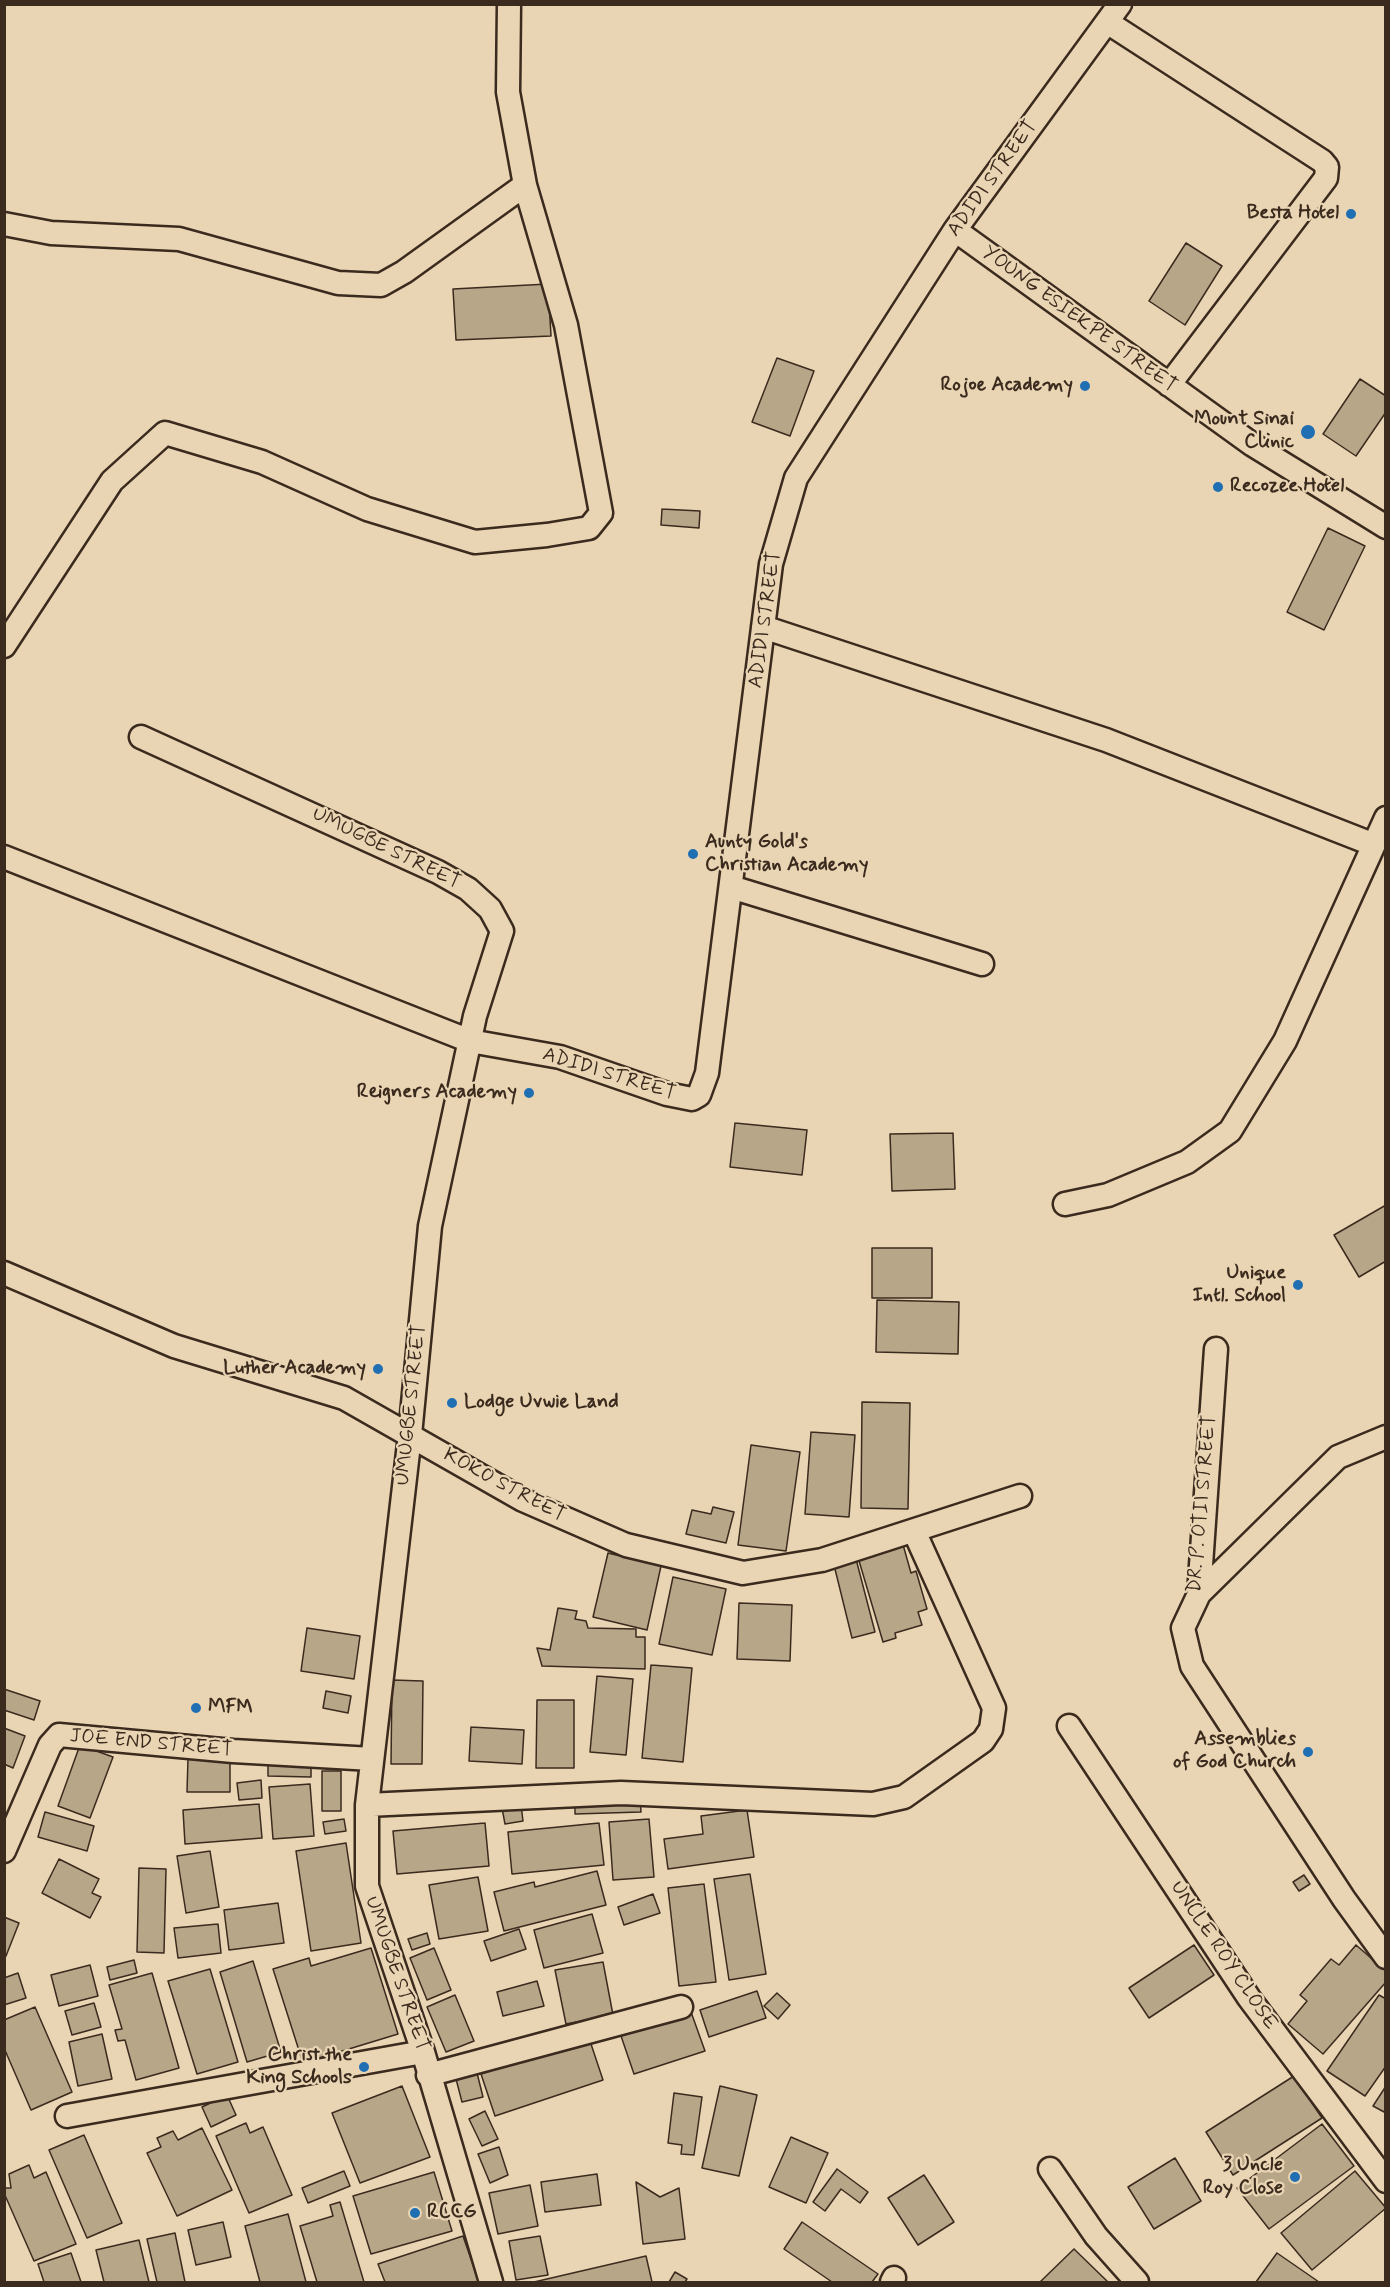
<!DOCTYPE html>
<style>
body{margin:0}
#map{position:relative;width:1390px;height:2287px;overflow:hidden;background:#e9d5b3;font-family:Mynerve,sans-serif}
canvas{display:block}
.frame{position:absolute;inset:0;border:6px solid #3b2a1e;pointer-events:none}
</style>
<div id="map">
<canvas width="1390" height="2287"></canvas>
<div class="frame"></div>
</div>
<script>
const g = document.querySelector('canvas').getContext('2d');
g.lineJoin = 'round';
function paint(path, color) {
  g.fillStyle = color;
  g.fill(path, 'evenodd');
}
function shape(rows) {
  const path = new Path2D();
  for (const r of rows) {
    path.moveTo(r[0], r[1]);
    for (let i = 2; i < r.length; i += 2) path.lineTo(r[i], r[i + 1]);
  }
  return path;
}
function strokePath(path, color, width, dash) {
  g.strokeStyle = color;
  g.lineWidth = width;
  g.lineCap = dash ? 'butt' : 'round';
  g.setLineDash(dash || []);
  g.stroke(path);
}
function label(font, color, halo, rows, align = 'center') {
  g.font = font + ' Mynerve,sans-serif';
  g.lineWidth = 4.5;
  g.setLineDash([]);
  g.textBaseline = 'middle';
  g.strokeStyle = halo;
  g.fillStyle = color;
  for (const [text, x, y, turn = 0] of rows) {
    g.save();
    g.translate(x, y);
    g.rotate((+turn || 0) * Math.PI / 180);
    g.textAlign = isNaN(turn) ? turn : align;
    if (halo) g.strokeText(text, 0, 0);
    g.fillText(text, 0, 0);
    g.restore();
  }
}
const building = shape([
 [1186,243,1222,266,1185,325,1149,301,1186,243],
 [548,284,551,336,456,340,453,289,548,284],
 [777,358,814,371,790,436,752,422,777,358],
 [1360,379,1386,396,1386,412,1356,456,1323,434,1360,379],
 [662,509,700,511,699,528,661,525,662,509],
 [1328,528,1365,546,1324,630,1287,612,1328,528],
 [735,1123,807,1130,802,1175,730,1167,735,1123],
 [953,1133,955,1189,892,1191,890,1134,953,1133],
 [1386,1205,1386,1261,1359,1277,1334,1235,1386,1205],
 [872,1248,932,1248,932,1298,872,1298,872,1248],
 [877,1300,959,1302,958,1354,876,1352,877,1300],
 [862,1402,910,1403,908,1509,861,1508,862,1402],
 [811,1432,855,1435,849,1517,805,1514,811,1432],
 [751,1445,800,1452,786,1551,738,1545,751,1445],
 [713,1507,734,1512,726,1543,686,1534,692,1510,711,1514,713,1507],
 [902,1541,911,1573,916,1571,927,1609,918,1612,922,1625,895,1633,896,1638,883,1642,857,1554,902,1541],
 [608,1553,661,1566,647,1630,593,1617,608,1553],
 [856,1559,875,1632,852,1638,834,1565,856,1559],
 [673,1577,726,1589,712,1655,659,1644,673,1577],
 [739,1603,792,1605,790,1661,737,1659,739,1603],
 [558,1608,577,1611,575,1619,586,1621,588,1628,636,1629,636,1637,645,1637,645,1669,542,1666,537,1648,550,1650,558,1608],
 [307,1628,360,1636,354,1679,301,1671,307,1628],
 [651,1665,692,1668,683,1762,642,1758,651,1665],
 [597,1676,633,1679,626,1755,590,1752,597,1676],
 [392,1680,423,1681,422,1764,391,1764,392,1680],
 [4,1689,40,1701,34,1720,4,1710,4,1689],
 [326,1691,351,1696,348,1713,323,1708,326,1691],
 [537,1700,574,1700,574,1768,536,1768,537,1700],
 [471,1727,524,1730,522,1764,469,1761,471,1727],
 [4,1728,25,1736,13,1768,4,1764,4,1728],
 [80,1745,113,1757,90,1818,58,1806,80,1745],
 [188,1758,230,1758,230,1792,187,1792,188,1758],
 [268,1758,311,1760,311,1777,268,1776,268,1758],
 [322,1771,341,1771,341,1811,322,1811,322,1771],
 [261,1780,262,1798,239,1800,237,1783,261,1780],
 [310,1784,314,1836,273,1839,269,1787,310,1784],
 [640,1798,641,1812,575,1814,575,1801,640,1798],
 [259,1804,262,1838,185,1844,183,1810,259,1804],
 [521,1805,523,1821,505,1824,502,1808,521,1805],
 [747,1810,754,1857,668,1869,664,1839,703,1834,701,1816,747,1810],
 [45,1812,94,1826,87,1851,38,1837,45,1812],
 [344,1819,346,1831,325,1834,323,1822,344,1819],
 [649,1819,654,1877,613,1880,609,1822,649,1819],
 [485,1823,489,1866,397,1874,393,1831,485,1823],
 [599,1823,604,1865,512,1874,508,1832,599,1823],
 [346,1843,361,1943,311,1951,296,1851,346,1843],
 [210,1851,219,1907,186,1913,177,1856,210,1851],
 [59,1859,99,1879,92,1893,101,1897,90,1918,42,1893,59,1859],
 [139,1868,166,1869,164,1953,137,1952,139,1868],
 [597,1871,606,1905,504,1931,494,1892,534,1882,535,1887,597,1871],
 [750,1874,766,1974,729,1980,714,1879,750,1874],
 [1304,1875,1310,1884,1299,1891,1293,1882,1304,1875],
 [478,1877,488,1931,439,1939,429,1885,478,1877],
 [704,1884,716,1982,679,1986,668,1888,704,1884],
 [653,1894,660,1913,624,1925,618,1907,653,1894],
 [278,1903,284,1943,229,1950,224,1910,278,1903],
 [592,1914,603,1953,544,1968,534,1930,592,1914],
 [4,1917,19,1923,6,1956,4,1955,4,1917],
 [218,1924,221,1953,178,1958,174,1928,218,1924],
 [519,1929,526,1949,491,1961,484,1941,519,1929],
 [427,1933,430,1944,412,1950,408,1939,427,1933],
 [1194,1945,1214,1975,1149,2018,1129,1988,1194,1945],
 [1356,1945,1386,1971,1386,1982,1323,2054,1288,2024,1307,2001,1300,1995,1331,1959,1339,1965,1356,1945],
 [371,1948,398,2034,303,2063,273,1969,309,1958,311,1966,371,1948],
 [434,1948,451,1990,427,2000,410,1958,434,1948],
 [134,1960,137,1973,110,1980,107,1967,134,1960],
 [253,1961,281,2052,247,2062,220,1972,253,1961],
 [603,1962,613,2015,566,2024,555,1970,603,1962],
 [90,1965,98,1996,59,2006,51,1975,90,1965],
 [210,1969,238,2062,197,2074,168,1981,210,1969],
 [18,1973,26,1998,4,2005,4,1978,18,1973],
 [152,1973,179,2068,136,2080,125,2040,118,2041,115,2030,122,2029,109,1985,152,1973],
 [537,1981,544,2006,503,2016,497,1992,537,1981],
 [757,1991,766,2018,709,2037,700,2010,757,1991],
 [777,1993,790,2005,778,2019,764,2006,777,1993],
 [455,1995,474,2041,446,2052,427,2007,455,1995],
 [1379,1995,1386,1999,1386,2066,1365,2096,1327,2071,1379,1995],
 [94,2003,101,2027,72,2035,65,2011,94,2003],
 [35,2007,72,2092,31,2110,4,2048,4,2020,35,2007],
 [691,2012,705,2051,634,2074,621,2036,691,2012],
 [102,2034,112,2079,78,2086,69,2042,102,2034],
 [589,2038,603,2080,495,2116,481,2074,589,2038],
 [476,2069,483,2097,462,2102,455,2075,476,2069],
 [1294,2076,1322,2118,1233,2175,1206,2132,1294,2076],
 [402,2086,430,2157,360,2183,332,2113,402,2086],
 [720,2086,757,2095,739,2176,702,2168,720,2086],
 [1386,2086,1386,2113,1373,2106,1386,2086],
 [674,2093,702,2097,694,2155,681,2154,682,2145,668,2143,674,2093],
 [227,2095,236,2115,211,2127,202,2107,227,2095],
 [485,2111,498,2139,482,2146,469,2119,485,2111],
 [246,2123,250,2133,263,2127,292,2195,249,2213,216,2136,246,2123],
 [1322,2124,1354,2166,1269,2229,1237,2188,1322,2124],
 [202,2128,232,2190,177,2216,147,2153,161,2147,157,2138,173,2131,178,2140,202,2128],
 [84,2135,122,2223,87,2238,49,2150,84,2135],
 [791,2137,828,2153,806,2203,769,2187,791,2137],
 [499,2147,508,2175,490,2183,478,2154,499,2147],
 [1175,2158,1201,2201,1154,2229,1128,2187,1175,2158],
 [29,2165,34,2178,46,2172,76,2244,34,2261,4,2193,4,2188,11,2188,9,2174,29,2165],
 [837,2169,868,2192,860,2203,841,2189,825,2211,813,2202,837,2169],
 [344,2171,350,2186,308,2203,302,2188,344,2171],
 [1355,2171,1386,2208,1312,2270,1281,2233,1355,2171],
 [434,2172,452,2231,371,2254,353,2196,434,2172],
 [597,2174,601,2205,545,2212,541,2182,597,2174],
 [924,2175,954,2222,918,2245,888,2198,924,2175],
 [636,2182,660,2197,679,2188,685,2239,643,2244,636,2182],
 [530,2185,538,2226,498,2234,489,2193,530,2185],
 [340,2202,364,2282,317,2282,300,2226,333,2216,330,2205,340,2202],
 [288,2214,306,2282,260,2282,245,2226,288,2214],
 [223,2222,231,2257,196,2265,188,2230,223,2222],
 [802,2222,878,2274,872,2282,832,2282,784,2249,802,2222],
 [175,2233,185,2282,157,2282,147,2239,175,2233],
 [463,2236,479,2282,385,2282,378,2264,463,2236],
 [540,2236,548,2275,516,2280,509,2241,540,2236],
 [139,2240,149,2282,104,2282,96,2250,139,2240],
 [1074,2249,1108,2282,1040,2282,1074,2249],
 [71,2253,81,2282,44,2282,38,2264,71,2253],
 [1277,2253,1319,2282,1256,2282,1277,2253],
 [646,2256,652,2282,534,2282,646,2256],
 [675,2272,687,2279,685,2282,669,2282,675,2272]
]);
paint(building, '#b8a689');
strokePath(building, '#3b2a1e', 1.5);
const minor = shape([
 [1107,22,1322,161,1327,167,1326,178,1169,385],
 [4,224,51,233,179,239,338,283,381,285,404,272,525,185],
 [955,230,1253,445,1386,527],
 [763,627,1106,740,1372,844],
 [4,646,112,481,165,433,262,462,367,509,475,542,547,535,589,528,601,513,566,325,525,185,508,92,509,4],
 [141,737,438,872,468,889,490,909,502,931,475,1016,430,1226,410,1435,367,1805,367,1886,423,2052,491,2282],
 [4,857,470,1041,560,1057,667,1094,692,1099,699,1095,707,1073,771,564,796,478,955,230,1120,4],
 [731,887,982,964],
 [1065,1204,1108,1195,1187,1162,1230,1131,1285,1041,1386,818],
 [4,1273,174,1346,344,1398,523,1500,626,1545,743,1573,822,1560,1020,1496],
 [1216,1349,1199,1594,1183,1628,1192,1666,1344,1899,1386,1957],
 [1199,1594,1338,1457,1386,1437],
 [1069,1726,1249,1998,1386,2181],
 [367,1805,621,1793,873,1804,904,1797,983,1741,991,1729,994,1708,914,1531],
 [4,1851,50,1745,59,1735,233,1751,372,1759],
 [428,2075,681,2007],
 [67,2116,423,2052],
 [1050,2169,1096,2236,1137,2282],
 [892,2282,894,2278]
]);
strokePath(minor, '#3b2a1e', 27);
strokePath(minor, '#e9d5b3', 22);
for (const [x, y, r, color] of [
 [1351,214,6,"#1f6fb2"],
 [1085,386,6,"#1f6fb2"],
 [1308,432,8,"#1f6fb2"],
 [1218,487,6,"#1f6fb2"],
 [693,854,6,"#1f6fb2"],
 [529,1093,6,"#1f6fb2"],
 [1298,1285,6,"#1f6fb2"],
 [378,1369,6,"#1f6fb2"],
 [452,1403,6,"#1f6fb2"],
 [196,1708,6,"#1f6fb2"],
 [1308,1752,6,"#1f6fb2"],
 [364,2067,6,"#1f6fb2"],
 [1295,2177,6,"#1f6fb2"],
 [415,2213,6,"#1f6fb2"]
]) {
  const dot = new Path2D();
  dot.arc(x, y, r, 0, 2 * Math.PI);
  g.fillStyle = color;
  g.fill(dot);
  strokePath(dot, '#e9d5b3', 2);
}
label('20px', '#3b2a1e', '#e9d5b3', [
 ["ADIDI STREET",993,179,-54],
 ["YOUNG ESIEKPE STREET",1079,320,36],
 ["ADIDI STREET",766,620,-82],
 ["UMUGBE STREET",386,849,26],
 ["ADIDI STREET",609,1075,17],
 ["UMUGBE STREET",412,1405,-84],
 ["KOKO STREET",504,1486,28],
 ["DR. P. OTII STREET",1203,1504,-85],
 ["JOE END STREET",151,1744,5],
 ["UNCLE ROY CLOSE",1223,1956,56],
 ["UMUGBE STREET",396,1974,71]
]);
label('bold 20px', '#3b2a1e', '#e9d5b3', [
 ["Besta Hotel",1339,214],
 ["Rojoe Academy",1073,386],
 ["Mount Sinai",1294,420],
 ["Clinic",1294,443],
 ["Recozee Hotel",1230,487,"left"],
 ["Aunty Gold's",705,843,"left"],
 ["Christian Academy",705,866,"left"],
 ["Reigners Academy",517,1093],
 ["Unique",1286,1274],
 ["Intl. School",1286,1297],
 ["Luther Academy",366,1369],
 ["Lodge Uvwie Land",464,1403,"left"],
 ["MFM",208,1708,"left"],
 ["Assemblies",1296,1740],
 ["of God Church",1296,1763],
 ["Christ the",352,2056],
 ["King Schools",352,2079],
 ["3 Uncle",1283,2166],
 ["Roy Close",1283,2189],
 ["RCCG",427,2213,"left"]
], 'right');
</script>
